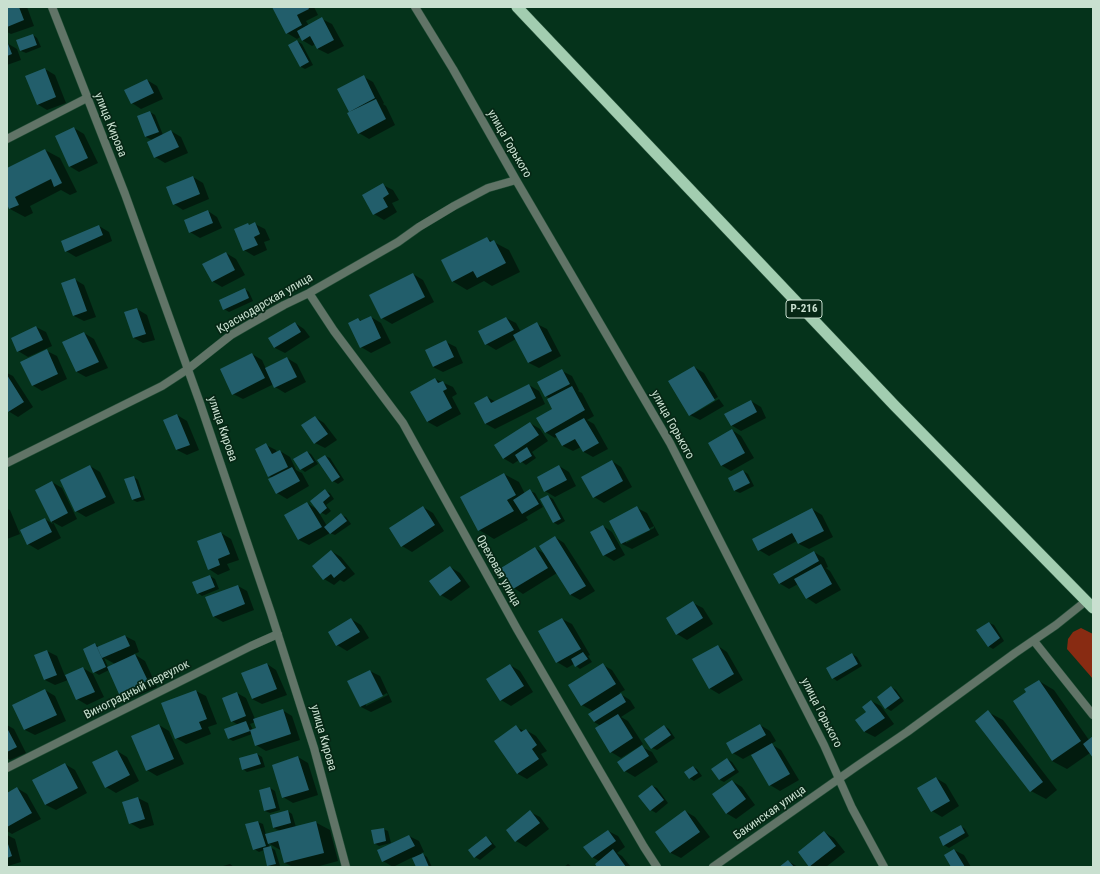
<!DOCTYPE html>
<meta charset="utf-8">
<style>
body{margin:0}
#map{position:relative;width:1100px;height:874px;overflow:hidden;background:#05331b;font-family:"Roboto Condensed",sans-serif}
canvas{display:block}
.frame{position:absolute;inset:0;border:8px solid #c9e0d0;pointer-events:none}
</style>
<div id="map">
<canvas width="1100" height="874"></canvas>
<div class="frame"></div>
</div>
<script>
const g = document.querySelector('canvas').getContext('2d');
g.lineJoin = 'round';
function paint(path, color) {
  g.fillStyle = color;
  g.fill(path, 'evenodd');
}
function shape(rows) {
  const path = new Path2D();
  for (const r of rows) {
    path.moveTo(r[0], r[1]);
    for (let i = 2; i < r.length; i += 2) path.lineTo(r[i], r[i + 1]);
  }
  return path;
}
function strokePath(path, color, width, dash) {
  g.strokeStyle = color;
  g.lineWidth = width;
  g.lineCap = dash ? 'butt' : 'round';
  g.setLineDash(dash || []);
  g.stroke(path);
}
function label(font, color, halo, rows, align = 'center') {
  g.font = font + ' "Roboto Condensed",sans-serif';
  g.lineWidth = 3.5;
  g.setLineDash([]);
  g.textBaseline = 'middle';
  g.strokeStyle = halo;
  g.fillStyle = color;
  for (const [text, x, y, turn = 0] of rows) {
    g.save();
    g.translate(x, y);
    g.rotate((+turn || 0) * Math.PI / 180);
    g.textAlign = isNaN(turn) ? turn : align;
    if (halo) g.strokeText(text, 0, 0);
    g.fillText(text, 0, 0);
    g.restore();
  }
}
paint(shape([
 [1081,628,1093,634,1093,679,1067,649,1068,639,1073,632]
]), '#882b12');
paint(shape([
 [7,7,27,7,34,26,11,34,7,32],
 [273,7,314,7,318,15,306,21,309,26,322,19,332,24,344,46,328,54,318,49,316,44,312,46,302,40,300,37,297,39,287,33],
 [33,35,37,38,41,47,26,53,21,51],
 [297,41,302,44,313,65,305,69,301,67],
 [7,43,17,49,21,60,7,65],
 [45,69,55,75,66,103,47,110,37,104],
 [364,77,373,82,384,103,383,104,386,106,395,125,369,139,359,133,352,112,350,111],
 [147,80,157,86,163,99,141,109,132,103],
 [150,112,155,115,163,135,171,131,181,137,188,153,165,163,155,157,152,140,146,137,139,117],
 [74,128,84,134,98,163,79,172,69,166],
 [45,150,60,158,77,192,70,195,61,190,30,206,33,213,25,217,10,209,7,202,7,169],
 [193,177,203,183,209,199,183,210,174,204],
 [383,185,393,190,399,200,392,203,397,212,384,220,374,214],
 [208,211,217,217,222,228,200,238,190,232],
 [248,224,250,226,255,224,265,229,270,240,264,242,267,250,254,256,244,250],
 [99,226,109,232,112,241,76,257,66,251],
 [486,238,509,250,520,272,492,286,484,281,467,290,452,281],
 [226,253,236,259,245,275,222,287,212,281],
 [413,274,423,280,434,302,392,324,382,318],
 [74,279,84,285,96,317,84,321,74,316],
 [245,289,249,292,253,301,229,312,224,309],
 [137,309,147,315,155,340,143,343,134,338],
 [371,317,381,323,391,343,371,353,361,347,358,319,362,321],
 [506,318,516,323,521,332,537,324,547,329,561,356,539,368,529,363,516,339,496,350,486,344],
 [295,323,304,329,310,337,285,353,275,348,269,339],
 [36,327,46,332,52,346,28,357,18,351],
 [84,333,94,339,108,368,86,377,77,372,63,343],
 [446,342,456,347,463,363,443,372,433,367],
 [47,351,57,356,67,379,42,391,32,385],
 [252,354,262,360,266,369,287,358,297,364,306,382,285,393,275,387,274,384,243,399,233,394],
 [694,367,704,373,718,397,693,412,693,414,719,399,724,406,700,420,690,415],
 [562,371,572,376,579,390,578,391,582,393,594,416,587,420,594,424,608,449,593,457,584,452,581,447,573,451,563,446,558,436,555,438,545,432,554,409,550,399,546,396],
 [7,373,13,376,33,407,18,417,8,411,7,409],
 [435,379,453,387,457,394,452,397,461,414,437,427,428,422,411,392],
 [529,385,539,391,545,404,495,429,486,424,475,403,487,397,496,402],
 [751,401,761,407,766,418,741,431,731,425],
 [177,415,187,421,199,450,187,455,177,450,165,420],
 [315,417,324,423,337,440,325,448,315,443],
 [530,423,540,429,548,441,532,452,536,458,526,465,519,460,513,464,503,458],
 [732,430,741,436,754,458,731,471,721,465],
 [266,445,276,450,277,453,280,451,290,457,296,470,302,473,309,486,287,499,277,493,273,478,269,476],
 [307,452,311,454,318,464,305,472,301,469],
 [325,456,330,458,344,480,338,484,333,481],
 [612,461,621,467,632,487,604,503,594,497],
 [90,466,100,472,115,503,86,517,76,511],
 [559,466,569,472,576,486,555,497,545,491],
 [743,471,748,474,754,486,740,493,735,491,729,479],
 [504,474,519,482,525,494,530,491,535,493,543,507,526,517,528,520,494,539,479,530,461,498],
 [134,477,138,480,145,500,137,502,133,500],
 [52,482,62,488,77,519,62,527,53,522,61,538,38,550,28,544,45,519,53,524,36,490],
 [325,491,330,493,334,499,326,505,331,511,326,515,318,511,327,526,341,515,346,517,351,524,335,535,330,533,309,545,299,540,285,516,307,503,318,510],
 [548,496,553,499,565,521,558,525,553,522],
 [423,507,433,513,444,531,412,552,402,546],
 [637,508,647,513,659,535,632,549,622,544,610,522],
 [654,526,654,528,626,543,626,541],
 [7,509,10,510,20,534,7,539],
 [812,509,822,515,833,537,809,549,799,544,797,541,769,556,759,550],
 [603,526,612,532,625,555,614,561,604,555],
 [221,533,231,539,239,560,227,564,230,570,218,575,209,569],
 [555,537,564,543,595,591,580,600,571,595,557,573,523,594,514,588,535,548,545,554],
 [331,551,341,557,355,574,344,582,340,580,334,585,324,579,313,566],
 [814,552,824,558,828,567,826,568,830,571,841,590,816,604,807,598,798,584,789,589,779,583],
 [450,567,460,573,470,587,451,601,441,595],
 [210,576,215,579,219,589,202,596,198,593],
 [238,586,247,591,254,610,223,622,213,616],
 [693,603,703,608,713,624,687,640,677,634],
 [351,619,361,625,369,638,347,651,337,645],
 [562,619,572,624,590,655,588,656,592,662,580,669,574,664,567,668,557,662],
 [989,623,994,625,1004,641,993,649,988,646],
 [125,636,135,641,139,652,134,654,145,661,157,687,130,699,120,693,109,670,99,675,94,672,95,644,99,647],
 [104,658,115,664,108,667],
 [718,646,727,652,743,680,719,694,709,688],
 [47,651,57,656,65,676,83,668,93,674,104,697,87,705,77,699,68,680,55,685,45,680],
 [852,654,857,657,862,666,837,681,833,678],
 [267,664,276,670,287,695,262,704,252,699],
 [510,665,520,671,533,692,511,706,501,700],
 [603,665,612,670,625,690,619,693,630,700,635,708,621,717,628,721,643,744,640,746,652,752,658,762,635,777,625,771,641,748,640,746,621,758,611,752,601,726,594,722,593,711,582,705],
 [370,671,380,676,392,702,371,712,361,707,349,681],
 [387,693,388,695,366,706,366,704],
 [1039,681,1054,690,1089,740,1093,738,1093,756,1090,753,1067,769,1052,761],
 [891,687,896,690,904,701,891,711,886,708],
 [45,690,55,696,66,721,35,735,25,730,14,705],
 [196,691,206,696,217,724,208,727,211,734,186,744,176,738],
 [237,693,246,698,255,719,282,710,292,716,300,740,266,751,256,745,252,734,233,741,229,739,238,725,232,721],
 [255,722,257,728,253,730,250,724],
 [871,701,881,706,894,724,875,737,865,732,856,720,867,713],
 [988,712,1003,720,1057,790,1046,799,1031,791],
 [7,725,14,729,26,753,10,760,7,758],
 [159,725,169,731,184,764,157,776,147,770],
 [760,725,770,731,776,741,771,744,781,750,799,780,780,791,770,785,752,754,743,759,733,753],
 [664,726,669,729,675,738,657,750,652,748],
 [516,727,524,731,526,730,536,736,547,751,541,754,548,765,527,779,518,774],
 [117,751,127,757,139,781,116,793,106,787],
 [257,754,262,757,265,767,247,772,243,769],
 [298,757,308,763,318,795,293,803,283,797],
 [727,759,732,762,739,772,724,782,720,780],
 [65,764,75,770,87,793,56,810,46,805,34,781],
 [693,767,697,769,702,776,694,781,689,778],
 [936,778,946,784,959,806,942,817,932,811],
 [732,781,742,787,755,805,736,819,726,813],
 [652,786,657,788,668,803,656,813,651,810,640,796],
 [17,788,27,794,41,819,12,834,7,831,7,794],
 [270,788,275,791,280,810,270,813,265,811,260,791],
 [138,798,148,803,154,825,140,829,130,823,123,802],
 [288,811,292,814,296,827,315,822,330,830,338,861,316,867,293,867,285,863,282,851,268,843,270,847,275,850,280,866,271,867,268,865,264,850,259,852,254,849,258,822,263,824,266,835,280,831,274,828,271,816],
 [685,811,695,817,710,837,681,858,671,853,656,832],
 [530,812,540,817,549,829,526,847,516,841,507,830],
 [961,826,965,829,969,836,949,848,944,845],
 [383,829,388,831,391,843,379,846,374,843],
 [608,831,618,836,625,847,617,853,622,856,631,867,598,867,599,861,592,857],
 [824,832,834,838,845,852,826,867,812,867,810,866],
 [7,835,15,839,21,862,8,866,7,865],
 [409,836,419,841,424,852,421,853,427,857,432,867,417,867,413,857,393,867,383,861,378,851],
 [486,837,490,840,496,847,480,860,475,857,470,850],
 [954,850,964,855,971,867,952,867],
 [788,861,798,867,780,867],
 [230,864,234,867,224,867,223,866],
 [568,864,572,867,564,867]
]), '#0007');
paint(shape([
 [7,7,19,7,24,20,7,27],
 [272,7,308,7,309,9,297,15,302,25,286,34],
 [322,17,334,40,317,49,310,36,302,41,297,31],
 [33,34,37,45,20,51,16,40],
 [297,40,309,62,300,67,288,45],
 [7,41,12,54,7,56],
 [45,68,56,97,37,105,25,76],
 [364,75,375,98,349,112,337,89],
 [147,79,154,93,131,104,124,90],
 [376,99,386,119,358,134,347,113],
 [150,111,159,132,145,137,137,116],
 [74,127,88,158,69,167,55,136],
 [171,130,179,147,154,158,147,142],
 [45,149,62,183,54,187,51,179,15,197,19,205,9,209,7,204,7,168],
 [193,176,200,194,173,205,166,187],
 [383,183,389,194,383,198,388,207,373,215,362,195],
 [208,210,213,223,189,233,184,220],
 [255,222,260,234,254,237,258,245,243,251,234,229,248,223,249,225],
 [99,225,103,235,65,252,61,241],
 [487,237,490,242,494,240,506,263,477,278,473,271,452,282,441,260],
 [226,252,235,270,212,282,202,264],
 [413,273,425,297,381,319,369,295],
 [75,278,87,311,73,316,61,283],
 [245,288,249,298,223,310,219,300],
 [137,308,146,334,133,338,124,312],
 [371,316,381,338,360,348,348,323,358,318,360,321],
 [506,317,514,330,485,345,478,331],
 [295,322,301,332,274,348,268,338],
 [537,322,552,351,528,363,513,335],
 [36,326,43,340,17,352,11,338],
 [84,332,99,362,76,372,62,342],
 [446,340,454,357,433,367,425,350],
 [47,349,58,374,32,386,20,362],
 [252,353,265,378,232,395,220,369],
 [287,357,297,377,274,388,265,368],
 [694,366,715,400,689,416,668,381],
 [562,369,570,384,545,397,537,382],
 [7,375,24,402,8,412,7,411],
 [435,378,438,383,443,381,447,389,443,391,452,408,427,422,410,392],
 [529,384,536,398,485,424,474,403,487,396,491,403],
 [572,386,585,410,545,433,536,418,552,409,547,399],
 [751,400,757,412,731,426,724,414],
 [177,414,190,445,176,450,163,420],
 [315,416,328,434,314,444,301,425],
 [584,418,599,443,583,452,575,439,562,446,555,434],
 [530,422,539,435,503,459,494,445],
 [732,429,745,453,721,466,708,443],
 [266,443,272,454,280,450,288,467,268,477,255,449],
 [527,447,532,456,520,463,515,455],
 [307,451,314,462,300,470,293,459],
 [325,455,340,477,332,482,317,460],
 [612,460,623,481,593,498,581,477],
 [90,465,106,497,75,512,60,480],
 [559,465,567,480,544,492,537,477],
 [292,467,300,481,276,494,268,479],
 [743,470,750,483,734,491,728,478],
 [504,473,516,495,507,500,514,511,478,531,460,497],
 [134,476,141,497,132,500,124,479],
 [52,481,68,513,51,522,35,490],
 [325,489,330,496,323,502,327,508,320,514,310,501],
 [530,489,539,504,522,514,513,500],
 [548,495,561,519,553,523,540,499],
 [307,502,322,527,298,540,284,515],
 [423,506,435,525,401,547,389,528],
 [637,506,650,530,621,544,609,521],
 [812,508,824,531,798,544,792,533,758,551,752,539],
 [341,513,347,521,330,534,324,527],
 [45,518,52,532,27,545,20,530],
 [603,525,616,549,603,556,590,532],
 [221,532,230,554,218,559,220,565,208,570,197,541],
 [555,536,586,586,570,595,539,546],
 [535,547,548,568,513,589,501,568],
 [331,550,346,568,334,578,331,574,323,580,312,566],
 [814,551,819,561,779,584,773,574],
 [821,564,832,584,806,599,794,579],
 [450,566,461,581,440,596,429,581],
 [210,575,215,587,197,594,192,582],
 [238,585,245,604,213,617,205,597],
 [693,601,703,618,676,635,666,618],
 [351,618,360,632,336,646,328,632],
 [562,618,581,649,556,663,538,631],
 [989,622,1000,638,988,647,976,630],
 [125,635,130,646,102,658,97,647],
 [95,643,106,667,93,673,83,649],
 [718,645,734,674,709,689,692,659],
 [47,650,57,675,44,680,34,655],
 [583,652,588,659,575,667,571,659],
 [852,653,858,664,832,679,826,668],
 [135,654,148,681,119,694,107,667],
 [267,663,277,689,252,699,241,673],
 [603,663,616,684,581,706,568,685],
 [510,664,524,686,500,701,486,679],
 [83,667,95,692,76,700,65,675],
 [370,670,383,696,360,707,347,681],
 [1039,680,1081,741,1052,761,1013,701,1026,692,1024,689],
 [891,686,900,698,885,709,877,697],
 [45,689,57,715,24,730,12,705],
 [196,690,207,719,199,722,202,729,175,739,161,703],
 [237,692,246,716,231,722,222,698],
 [621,693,626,702,594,722,588,714],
 [871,700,885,718,864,732,855,720,866,712,862,707],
 [283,709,291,734,255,746,250,730,256,728,253,719],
 [988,710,1043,782,1030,792,975,721],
 [618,714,633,738,610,753,595,728],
 [246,721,250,731,228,739,224,729],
 [159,724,174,759,146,771,131,736],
 [760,724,766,735,732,754,726,743],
 [516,725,521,732,526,729,537,745,532,749,539,759,517,774,494,741],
 [664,725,671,735,651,749,644,739],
 [7,728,17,747,7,752],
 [1093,736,1093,758,1083,744],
 [772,743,790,774,769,786,751,755],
 [642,745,649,756,624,772,617,762],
 [117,750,130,775,105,788,92,762],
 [257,753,261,764,242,770,239,758],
 [298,756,309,790,282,798,272,765],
 [727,758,735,770,719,780,711,769],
 [65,763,78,788,45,805,32,780],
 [693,766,698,773,689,779,684,772],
 [936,777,950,801,931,812,917,788],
 [732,780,746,799,726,814,712,794],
 [652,785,664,800,650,811,638,796],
 [17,787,32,813,7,827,7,793],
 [270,787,276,808,264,811,259,790],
 [138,797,145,819,129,824,122,802],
 [288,810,291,823,273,828,270,815],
 [530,810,540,823,515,842,506,830],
 [685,810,700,832,670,853,655,832],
 [258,821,266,846,253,850,245,824],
 [316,821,324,853,284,863,278,841,268,844,265,834],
 [961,825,965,833,943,846,939,837],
 [384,828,386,841,374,844,371,830],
 [608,830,616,841,592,858,583,847],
 [824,831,836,846,809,867,798,852],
 [409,835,415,846,382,862,377,850],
 [486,836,492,844,474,858,468,850],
 [7,841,12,856,7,858],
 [271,846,276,864,267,866,263,848],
 [613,849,626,867,597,867,595,864],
 [954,849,965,867,951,867,944,855],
 [423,853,429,867,416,867,412,858],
 [788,860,794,867,779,867]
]), '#225e6b');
const service = shape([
 [1034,641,1093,715]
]);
const minor = shape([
 [52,7,125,194,200,403,271,613,314,748,346,867],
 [415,7,453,69,516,180,670,443,824,745,852,808,884,867],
 [7,139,87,98],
 [309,293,334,331,403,423,517,629,644,847,657,867],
 [7,463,162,386,188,369,231,335,250,324,284,305,309,293,398,242,419,227,454,206,488,188,516,180],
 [7,768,251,646,278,634],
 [713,867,857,766,907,732,1015,653,1056,625,1086,601]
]);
const trunk = shape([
 [517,7,895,406,1093,608]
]);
strokePath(service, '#244f38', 9);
strokePath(minor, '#244f38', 9);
strokePath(trunk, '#244f38', 12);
strokePath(service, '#617467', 8);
strokePath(minor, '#617467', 8);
strokePath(trunk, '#a2cdb0', 11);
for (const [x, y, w] of [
 [804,309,36]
]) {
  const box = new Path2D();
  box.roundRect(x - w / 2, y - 9, w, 18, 3);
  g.fillStyle = '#062715';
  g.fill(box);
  strokePath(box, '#c9e0d0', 1);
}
label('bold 11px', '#c9e0d0', null, [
 ["Р-216",804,309]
]);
label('12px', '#c9e0d0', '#062715', [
 ["улица Кирова",110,125,68],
 ["улица Горького",509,144,60],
 ["Краснодарская улица",265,304,-30],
 ["улица Горького",672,425,61],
 ["улица Кирова",222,429,71],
 ["Ореховая улица",498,571,61],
 ["Виноградный переулок",137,690,-27],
 ["улица Горького",821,713,63],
 ["улица Кирова",323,738,74],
 ["Бакинская улица",770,813,-35]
]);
</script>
